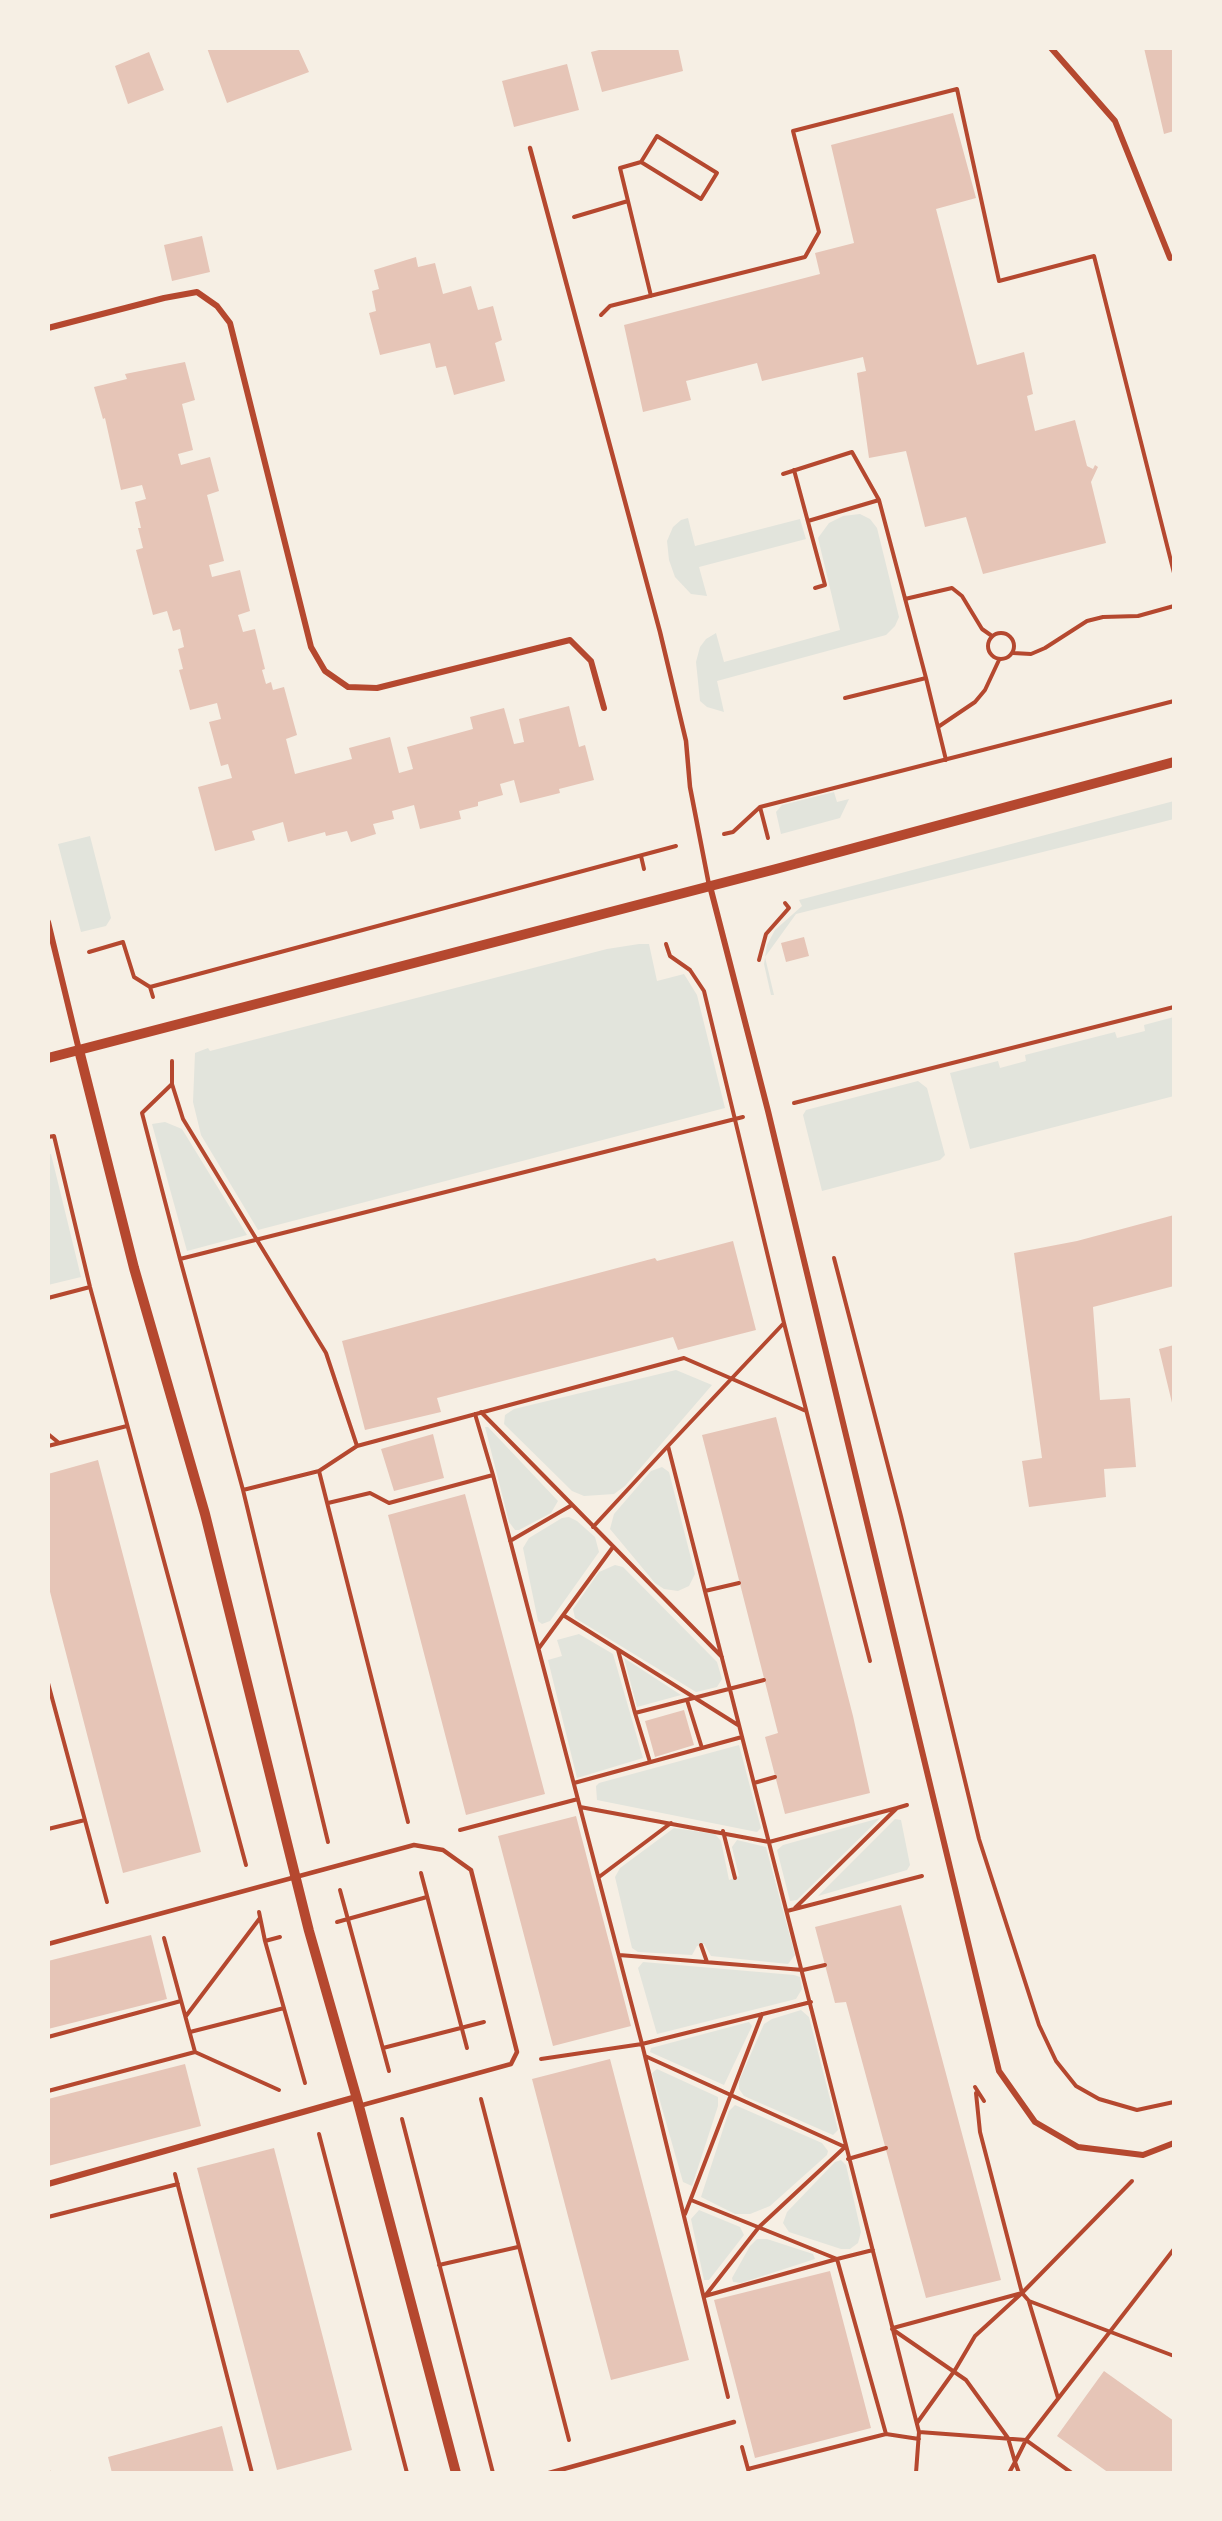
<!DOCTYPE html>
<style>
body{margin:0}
#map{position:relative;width:1222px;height:2521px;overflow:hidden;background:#f6efe4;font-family:Barlow,sans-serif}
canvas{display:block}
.frame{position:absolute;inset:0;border:50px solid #f6efe4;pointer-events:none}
</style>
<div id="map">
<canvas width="1222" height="2521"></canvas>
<div class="frame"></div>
</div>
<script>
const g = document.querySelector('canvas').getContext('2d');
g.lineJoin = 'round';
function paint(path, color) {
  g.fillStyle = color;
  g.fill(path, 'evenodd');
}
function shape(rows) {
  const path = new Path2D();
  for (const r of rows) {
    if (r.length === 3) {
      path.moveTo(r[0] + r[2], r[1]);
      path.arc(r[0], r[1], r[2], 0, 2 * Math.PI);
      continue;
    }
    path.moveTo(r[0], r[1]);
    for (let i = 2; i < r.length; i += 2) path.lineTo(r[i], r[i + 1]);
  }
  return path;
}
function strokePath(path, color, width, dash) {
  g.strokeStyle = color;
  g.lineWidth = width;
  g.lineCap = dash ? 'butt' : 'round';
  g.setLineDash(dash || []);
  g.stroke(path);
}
paint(shape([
 [860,514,870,519,877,528,899,617,895,626,886,635,717,681,724,712,707,707,700,701,696,662,700,647,706,639,716,633,724,662,840,630,818,538,829,523,843,516],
 [688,518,695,546,800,519,806,539,699,567,707,596,691,594,675,577,669,560,667,541,673,527,681,520],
 [834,792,837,802,849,799,840,818,781,834,776,812,782,805],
 [1174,801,1174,819,796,914,765,957,774,995,771,995,764,964,767,945,775,930,802,906,799,900],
 [90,836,111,918,106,926,81,932,58,844],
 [639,944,649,944,657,981,684,974,697,995,725,1108,258,1230,201,1135,193,1102,195,1053,208,1048,210,1051,607,949],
 [1174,1017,1174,1096,970,1149,950,1073,998,1061,1000,1068,1026,1061,1025,1055,1115,1032,1117,1038,1145,1031,1144,1025],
 [918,1081,927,1088,945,1155,940,1160,822,1191,803,1115,806,1110],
 [165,1122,182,1129,247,1235,187,1251,152,1124],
 [48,1154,51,1154,81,1277,48,1285],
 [676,1370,712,1385,625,1486,614,1494,584,1496,572,1491,504,1424,505,1415,514,1409],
 [485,1427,488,1427,558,1501,551,1513,519,1530,515,1530,509,1522],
 [662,1467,669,1472,695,1574,689,1586,678,1591,664,1589,655,1583,610,1529,614,1514,651,1471],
 [569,1517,577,1521,595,1537,599,1552,550,1621,542,1624,538,1621,523,1548,529,1538,562,1518],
 [615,1565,623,1567,717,1662,722,1679,717,1687,696,1692,575,1618,573,1609,599,1572],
 [579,1634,613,1654,643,1758,577,1778,548,1660,562,1656,557,1640],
 [624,1658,681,1695,637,1707],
 [739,1745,761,1828,757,1832,597,1800,596,1786,599,1783],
 [880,1818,797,1900,790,1901,777,1850,783,1845],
 [895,1819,901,1820,910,1865,907,1870,818,1896],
 [674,1828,715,1834,721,1841,729,1880,739,1876,732,1847,737,1840,766,1847,795,1955,788,1964,711,1956,704,1944,697,1946,692,1955,638,1952,632,1948,615,1877,620,1868],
 [643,1962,794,1975,800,1977,802,1989,796,1999,657,2034,638,1968],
 [801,2010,809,2017,838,2130,833,2135,744,2096,739,2089,739,2081,764,2024,772,2019],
 [749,2022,752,2026,724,2085,650,2052,651,2048],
 [657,2069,718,2097,718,2106,692,2186,683,2182,652,2073],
 [735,2105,822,2143,828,2151,827,2155,770,2206,750,2214,735,2214,701,2197,729,2111],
 [841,2160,846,2165,861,2232,858,2243,850,2249,841,2249,789,2232,783,2223,787,2212,835,2162],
 [699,2210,740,2227,744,2235,709,2280,704,2280,691,2219],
 [757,2239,767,2239,813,2254,815,2259,741,2283,733,2282,732,2278,750,2246]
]), '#e2e4dc');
paint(shape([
 [207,48,298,48,309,72,227,103],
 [607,48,678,48,683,71,602,92,591,52],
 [1144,48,1174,48,1174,131,1164,134],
 [149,52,164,90,128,104,115,66],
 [567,64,579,110,514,127,502,81],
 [953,113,976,198,936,209,977,365,1024,352,1033,394,1027,396,1035,431,1075,420,1087,466,1093,469,1095,465,1098,467,1091,482,1106,543,983,574,966,517,925,527,906,451,869,458,857,373,866,371,863,357,762,381,757,363,686,381,691,400,643,412,624,325,820,274,815,253,854,243,831,145],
 [202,236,210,272,172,281,164,245],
 [416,257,418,267,435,263,443,294,471,286,478,310,493,306,502,340,495,343,505,381,454,395,446,366,436,368,430,343,380,355,369,313,376,311,372,291,379,289,374,270],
 [185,362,195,400,182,404,193,450,178,454,181,465,210,457,219,491,207,495,224,561,209,565,212,577,240,570,250,611,238,615,243,632,255,629,265,669,262,670,266,684,271,682,273,690,284,687,297,735,286,739,295,774,352,759,349,748,390,737,399,773,413,769,407,747,473,729,470,717,504,708,514,744,524,742,519,719,569,706,579,747,585,745,594,780,559,789,560,793,520,803,514,780,500,784,503,795,478,802,478,806,459,811,461,819,420,829,414,805,392,811,394,819,373,824,376,834,351,842,347,831,326,836,325,832,288,842,283,822,252,831,255,840,215,851,198,787,232,778,228,764,221,766,209,722,221,719,217,703,190,710,179,670,183,669,178,649,184,647,180,629,173,631,167,611,153,615,136,550,143,548,138,528,141,528,135,502,146,499,142,485,121,490,105,418,103,419,94,387,127,379,125,374],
 [804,937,809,956,786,962,781,943],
 [1174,1215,1174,1286,1093,1307,1100,1400,1130,1398,1136,1467,1104,1469,1106,1497,1029,1507,1022,1461,1042,1458,1014,1253,1077,1241],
 [733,1241,756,1330,678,1350,673,1337,437,1398,441,1412,365,1430,342,1341,655,1258,657,1261],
 [1174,1345,1174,1407,1173,1407,1159,1349],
 [776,1417,853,1716,870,1793,785,1814,765,1737,778,1733,702,1435],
 [433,1434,444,1478,394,1491,381,1449],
 [98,1460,201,1852,123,1873,48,1584,48,1474],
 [465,1494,545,1794,466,1815,388,1515],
 [684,1710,694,1745,655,1757,645,1721],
 [576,1816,631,2026,553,2046,498,1836],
 [901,1905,1001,2280,926,2298,846,2002,835,2003,815,1927],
 [151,1935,167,1999,48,2029,48,1961],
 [610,2059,689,2360,611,2380,532,2079],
 [185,2064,201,2126,48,2166,48,2099],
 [274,2148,352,2450,277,2470,197,2168],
 [830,2271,871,2428,755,2458,714,2300],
 [1104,2371,1174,2421,1174,2473,1109,2473,1057,2436],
 [222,2426,234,2473,112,2473,108,2457]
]), '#e6c5b7');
strokePath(shape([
 [657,136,717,173,701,199,641,162,657,136],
 [641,162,620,168,651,296],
 [574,217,628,201],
 [601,315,610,306,805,257,819,232,793,131,957,89,999,281,1094,256,1174,573],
 [794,470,825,585,815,588],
 [783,474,852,452,879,500,926,678,845,698],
 [808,521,879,500],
 [905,599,952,588,962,596,982,629,992,636],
 [1001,646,13],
 [1013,653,1031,654,1045,648,1087,621,1103,617,1138,616,1174,606],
 [926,678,946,760],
 [938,727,975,702,985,690,999,660],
 [760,807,768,838],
 [724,834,733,832,760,807,1174,701],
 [641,856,644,869],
 [666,944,670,956,690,970,704,991,784,1323,870,1661],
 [89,952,123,942,134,977,150,987,153,997],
 [759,960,766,934,789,908,785,903],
 [150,987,676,846],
 [172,1061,172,1084,142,1113,180,1259],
 [172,1084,183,1119,326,1353,357,1446,319,1471],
 [794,1103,1174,1007],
 [48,1137,54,1136,90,1287,246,1865],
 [834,1258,901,1516,979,1839,1039,2025,1056,2061,1076,2086,1099,2099,1137,2110,1174,2102],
 [48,1298,90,1287],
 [783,1324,668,1446,919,2432,916,2473],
 [481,1412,722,1657],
 [475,1414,493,1475],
 [48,1434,59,1443],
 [48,1446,127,1426],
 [357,1446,684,1358,806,1411],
 [243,1490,328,1842],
 [328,1503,370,1493,389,1503,493,1475,642,2044,728,2397],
 [593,1527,668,1446],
 [510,1541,572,1505],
 [705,1591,739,1583],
 [563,1615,738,1725],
 [539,1648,613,1547],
 [618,1650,635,1713],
 [48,1683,107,1902],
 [687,1700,702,1748],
 [650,1762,635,1713,764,1680],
 [574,1783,742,1737],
 [754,1783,775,1777],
 [580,1807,769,1842,897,1808],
 [408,1822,319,1471,243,1490,180,1259,743,1117],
 [48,1829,85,1820],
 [460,1830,578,1799],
 [723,1831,735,1878],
 [421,1873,467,2048],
 [599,1877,671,1823],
 [340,1890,389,2071],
 [795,1908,897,1808,907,1805],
 [787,1911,922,1876],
 [259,1912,265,1941],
 [337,1922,427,1897],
 [280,1937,265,1941,305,2083],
 [164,1938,195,2052],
 [701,1945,707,1962],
 [619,1955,803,1970,825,1965],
 [186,2016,260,1918],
 [190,2032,284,2008],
 [48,2037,181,2001],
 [383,2048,484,2022],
 [645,2056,845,2147,759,2227,705,2296],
 [541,2059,642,2044,811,2002],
 [975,2087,984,2101],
 [48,2091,195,2052,279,2090],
 [976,2093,980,2132,1022,2293,1029,2301,1174,2356],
 [481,2099,569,2440],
 [402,2119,493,2473],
 [319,2134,407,2473],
 [848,2159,886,2148],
 [175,2174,252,2473],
 [691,2200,837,2259],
 [685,2214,762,2014],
 [48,2217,178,2184],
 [873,2250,837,2259,886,2434],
 [439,2265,518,2247],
 [705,2296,837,2259],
 [1029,2302,1058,2398],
 [893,2328,1022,2293],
 [892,2329,966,2380,1008,2438,1015,2462,1009,2473],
 [917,2423,955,2370,975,2336,1022,2293,1132,2181],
 [919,2432,1026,2440,1072,2473],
 [742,2447,748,2469],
 [48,2471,49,2473],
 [749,2473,748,2469,886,2434,919,2439],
 [1019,2473,1015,2462,1026,2440,1174,2249]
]), '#b5482f', 4);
strokePath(shape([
 [530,148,660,632,686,741,690,787,709,885],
 [48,1944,414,1845,443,1850,471,1870,517,2052,511,2064,359,2106],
 [549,2473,734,2422]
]), '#b5482f', 4.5);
strokePath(shape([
 [1051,48,1115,121,1170,258],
 [48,328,164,298,197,292,217,306,230,323,311,647,325,671,348,687,377,688,570,640,591,661,604,708],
 [710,886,768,1111,999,2071,1035,2122,1078,2147,1143,2155,1174,2143],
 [48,922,79,1050],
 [48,2184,356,2097]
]), '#b5482f', 6);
strokePath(shape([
 [79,1050,134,1268,205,1514,309,1931,359,2106,456,2473],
 [48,1058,776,869,1174,762]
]), '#b5482f', 10);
</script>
